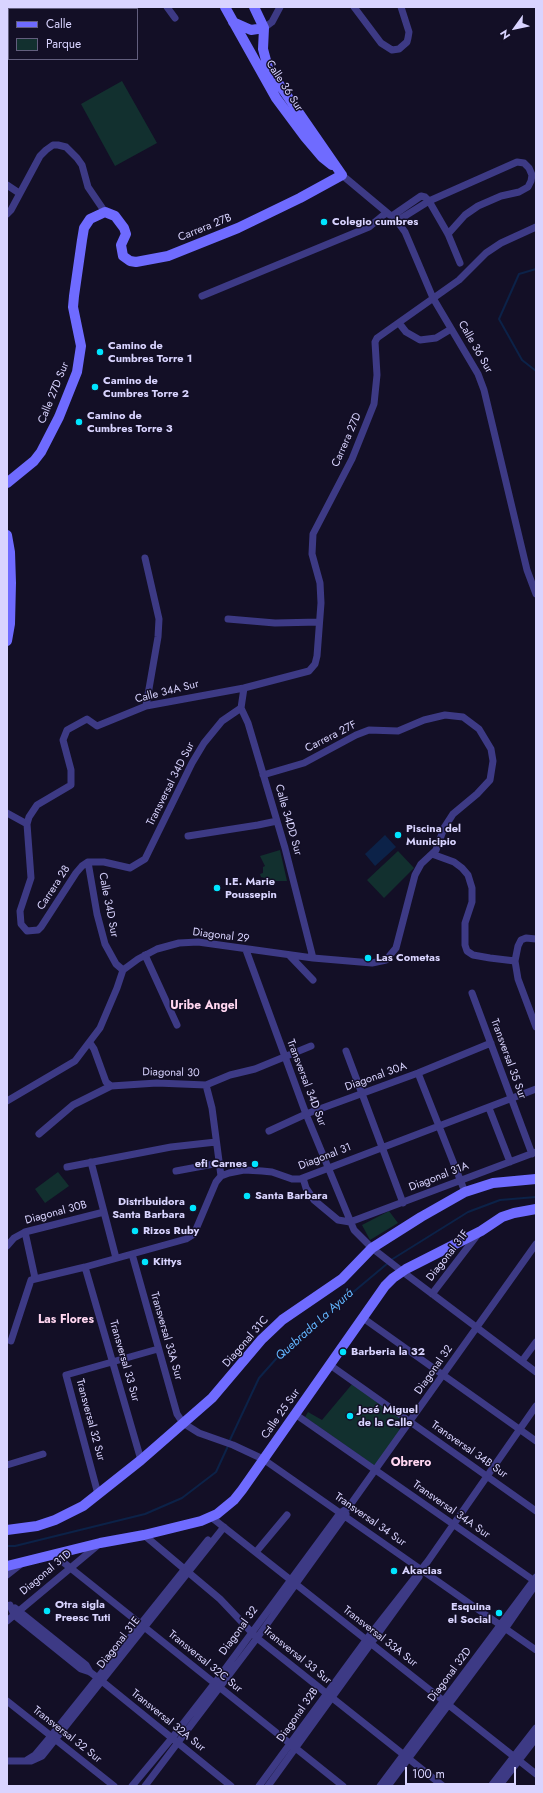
<!DOCTYPE html>
<meta charset="utf-8">
<style>
body{margin:0}
#map{position:relative;width:543px;height:1793px;overflow:hidden;background:#130f26;font-family:Jost,sans-serif}
canvas{display:block}
.frame{position:absolute;inset:0;border:8px solid #d9d4ff;pointer-events:none}
.legend{position:absolute;left:8px;top:8px;width:130px;height:52px;box-sizing:border-box;background:#130f26;border:1px solid #625e7d;margin:0;padding:5px 7px;list-style:none;font-size:12px;color:#d9d4ff}
.legend li{display:flex;align-items:center;gap:8px;height:20px}
.legend b{width:20px;border:1px solid #625e7d}
.north{position:absolute;left:495px;top:8px;width:40px;height:40px;-webkit-text-stroke:3px #130f26;paint-order:stroke;rotate:237deg;font-size:11px;font-weight:700;line-height:16px;text-align:center;color:#d9d4ff}
.north::after{content:'';display:block;margin:auto;width:14px;height:18px;background:#d9d4ff;clip-path:polygon(50% 0,100% 100%,50% 72%,0 100%)}
.scale{position:absolute;left:405px;top:1767px;width:111px;height:18px;box-sizing:border-box;border:2px solid #d9d4ff;border-top:0;padding-left:5px;font-size:12px;line-height:14px;white-space:nowrap;color:#d9d4ff;-webkit-text-stroke:3px #130f26;paint-order:stroke}
</style>
<div id="map">
<canvas width="543" height="1793"></canvas>
<div class="frame"></div>
<ul class="legend">
<li><b style="height:5px;background:#6f6bff"></b>Calle</li>
<li><b style="height:11px;background:#12302f"></b>Parque</li>
</ul>
<div class="north">N</div>
<div class="scale">100 m</div>
</div>
<script>
const g = document.querySelector('canvas').getContext('2d');
g.lineJoin = 'round';
function paint(path, color) {
  g.fillStyle = color;
  g.fill(path, 'evenodd');
}
function shape(rows) {
  const path = new Path2D();
  for (const r of rows) {
    path.moveTo(r[0], r[1]);
    for (let i = 2; i < r.length; i += 2) path.lineTo(r[i], r[i + 1]);
  }
  return path;
}
function strokePath(path, color, width, dash) {
  g.strokeStyle = color;
  g.lineWidth = width;
  g.lineCap = dash ? 'butt' : 'round';
  g.setLineDash(dash || []);
  g.stroke(path);
}
function label(font, color, halo, rows, align = 'center') {
  g.font = font + ' Jost,sans-serif';
  g.lineWidth = 3;
  g.setLineDash([]);
  g.textBaseline = 'middle';
  g.strokeStyle = halo;
  g.fillStyle = color;
  for (const [text, x, y, turn = 0] of rows) {
    g.save();
    g.translate(x, y);
    g.rotate((+turn || 0) * Math.PI / 180);
    g.textAlign = isNaN(turn) ? turn : align;
    if (halo) g.strokeText(text, 0, 0);
    g.fillText(text, 0, 0);
    g.restore();
  }
}
paint(shape([
 [122,81,157,143,115,166,81,104],
 [280,850,287,881,266,881,265,878,261,877,260,874,263,873,263,867,265,866,260,856],
 [398,851,414,868,384,898,367,880],
 [58,1172,69,1186,45,1203,35,1189],
 [389,1211,398,1223,370,1240,362,1225],
 [353,1383,402,1419,394,1420,393,1426,402,1430,375,1466,305,1417,308,1412,322,1420]
]), '#12302f');
paint(shape([
 [385,835,396,847,375,866,365,854]
]), '#0c2248');
strokePath(shape([
 [536,269,519,274,499,319,522,360,536,371],
 [391,1260,468,1212,500,1200,536,1197],
 [229,1442,259,1378,284,1350,388,1263],
 [7,1546,15,1546,145,1514,182,1498,216,1472,228,1446]
]), '#0c2248', 2);
strokePath(shape([
 [167,7,175,18],
 [354,7,381,43,392,50,399,49,407,42,408,38,409,32,401,7],
 [264,28,272,22,280,7],
 [342,175,397,221,405,232,433,298,478,374,484,390,527,570,536,594],
 [7,185,19,193],
 [7,214,11,210,40,156,46,150,53,145,58,145,66,147,77,158,82,165,88,187,105,212],
 [392,216,421,196,425,197,429,201,448,234,460,263],
 [397,221,429,201,517,162,524,163,529,168,532,175,531,181,528,187,519,192,501,196,478,206,465,215,448,234],
 [202,296,369,227,386,213],
 [399,323,406,332,420,340,436,338,451,329],
 [145,558,159,619,158,637,146,706],
 [228,619,275,623,319,622],
 [244,688,241,708,248,723,285,848,313,958],
 [241,708,222,721,204,743,192,763,145,859,130,868,104,862,88,862,82,866,76,873,41,927,38,930,27,931,21,924,20,911,31,878,27,824,29,817,37,805,71,785,71,770,63,740,67,730,87,719,97,726,146,706,244,688,309,671,315,664,317,656,321,603,320,583,312,554,313,534,352,459,374,404,377,375,375,342,377,338,459,280,486,253,501,243,536,227],
 [7,813,27,824],
 [188,836,258,825,277,821],
 [432,854,454,862,462,868,468,875,472,888,472,902,465,923,465,945,467,951,473,955,490,958,515,961],
 [88,862,97,914,105,944,116,964,123,970],
 [536,939,526,938,521,940,518,946,515,961,518,979,536,1027],
 [246,950,306,1114,354,1230,372,1248,399,1269,536,1372],
 [145,955,177,1025],
 [290,956,313,980],
 [472,993,532,1154],
 [90,1043,94,1049,106,1082,111,1086],
 [346,1051,403,1203],
 [418,1073,465,1192],
 [206,1085,212,1108,221,1176],
 [7,1101,75,1061,100,1028,117,988,123,970,138,959,157,949,179,943,198,942,313,958,372,963,386,960,396,948,415,875,421,864,436,850,444,828,453,814,477,794,490,780,493,761,491,749,479,729,463,717,445,715,424,720,398,731,369,730,356,735,304,763,263,775],
 [489,1108,510,1162],
 [269,1131,306,1114,418,1073,491,1043],
 [39,1134,73,1105,111,1086,157,1083,206,1085,230,1075,255,1069,311,1046],
 [91,1162,116,1258],
 [67,1167,171,1147,216,1142],
 [176,1171,219,1163],
 [303,1178,306,1188,314,1200,338,1220,350,1222,536,1152],
 [25,1232,35,1278],
 [7,1246,14,1238,25,1232,104,1212],
 [132,1254,177,1414,183,1423,199,1433,233,1445,263,1459,536,1650],
 [85,1267,141,1460],
 [432,1294,478,1234],
 [363,1318,536,1441],
 [11,1341,31,1280,85,1267,186,1239,194,1234,216,1182,221,1176,229,1173,244,1170,262,1171,272,1172,292,1179,300,1179,536,1089],
 [522,1361,536,1342],
 [330,1365,536,1511],
 [295,1414,536,1582],
 [7,1465,43,1454],
 [98,1494,66,1375,158,1349],
 [211,1517,536,1774],
 [144,1535,220,1599,257,1638,443,1786],
 [256,1552,287,1515],
 [53,1554,343,1786],
 [7,1575,21,1564],
 [10,1605,14,1615,81,1669,90,1672,98,1678,231,1786],
 [15,1608,86,1665,90,1672],
 [7,1621,98,1545],
 [7,1701,114,1786],
 [27,1760,35,1755,51,1736,208,1540],
 [7,1761,31,1761,42,1756,224,1527],
 [132,1786,172,1738,214,1684,340,1513,348,1508,536,1244],
 [145,1786,257,1638,346,1514],
 [259,1786,366,1640,428,1561,536,1406],
 [268,1786,419,1577],
 [380,1786,536,1577],
 [388,1786,505,1629,536,1584],
 [491,1786,536,1728],
 [499,1786,536,1738]
]), '#3d3a85', 7);
strokePath(shape([
 [225,7,276,98,305,137,322,157,332,165],
 [233,22,251,30,264,28],
 [7,483,34,461,41,452,59,417,77,372,81,346,73,307,74,296,82,240,84,228,90,219,105,212,115,216,124,228,126,234,121,245,123,256,130,261,136,262,168,256,238,228,300,198,342,175,268,68,263,49,264,28,254,7],
 [7,535,10,552,11,583,10,624,7,641],
 [7,1530,37,1526,55,1520,83,1506,141,1460,212,1398,262,1339,282,1320,342,1279,372,1248,421,1217,465,1192,493,1183,536,1179],
 [7,1566,100,1543,144,1535,201,1521,217,1514,234,1500,242,1490,385,1286,393,1278,406,1269,481,1231,502,1217,514,1213,536,1209]
]), '#6f6bff', 10);
for (const [x, y, r, color] of [
 [324,222,4,"#00e5ff"],
 [100,352,4,"#00e5ff"],
 [95,387,4,"#00e5ff"],
 [79,422,4,"#00e5ff"],
 [398,835,4,"#00e5ff"],
 [217,888,4,"#00e5ff"],
 [368,958,4,"#00e5ff"],
 [255,1164,4,"#00e5ff"],
 [247,1196,4,"#00e5ff"],
 [193,1208,4,"#00e5ff"],
 [135,1231,4,"#00e5ff"],
 [145,1262,4,"#00e5ff"],
 [343,1352,4,"#00e5ff"],
 [350,1416,4,"#00e5ff"],
 [394,1571,4,"#00e5ff"],
 [47,1611,4,"#00e5ff"],
 [499,1613,4,"#00e5ff"]
]) {
  const dot = new Path2D();
  dot.arc(x, y, r, 0, 2 * Math.PI);
  g.fillStyle = color;
  g.fill(dot);
  strokePath(dot, '#130f26', 1.5);
}
label('11px', '#d9d4ff', '#130f26', [
 ["Calle 36 Sur",284,86,57],
 ["Carrera 27B",205,228,-22],
 ["Calle 36 Sur",475,347,60],
 ["Calle 27D Sur",54,393,-68],
 ["Carrera 27D",347,440,-66],
 ["Calle 34A Sur",167,692,-14],
 ["Carrera 27F",331,737,-27],
 ["Transversal 34D Sur",171,784,-63],
 ["Calle 34DD Sur",288,820,74],
 ["Carrera 28",54,888,-57],
 ["Calle 34D Sur",108,905,79],
 ["Diagonal 29",221,936,7],
 ["Transversal 35 Sur",508,1059,70],
 ["Diagonal 30",171,1073,1],
 ["Diagonal 30A",376,1077,-20],
 ["Transversal 34D Sur",306,1083,69],
 ["Diagonal 31",325,1157,-21],
 ["Diagonal 31A",439,1177,-21],
 ["Diagonal 30B",56,1213,-15],
 ["Diagonal 31F",448,1256,-52],
 ["Transversal 33A Sur",166,1336,74],
 ["Diagonal 31C",246,1342,-49],
 ["Transversal 33 Sur",124,1361,74],
 ["Diagonal 32",434,1370,-55],
 ["Calle 25 Sur",281,1414,-55],
 ["Transversal 32 Sur",90,1420,75],
 ["Transversal 34B Sur",469,1450,35],
 ["Transversal 34A Sur",451,1510,35],
 ["Transversal 34 Sur",370,1520,35],
 ["Diagonal 31D",46,1573,-40],
 ["Diagonal 32",239,1631,-54],
 ["Transversal 33A Sur",380,1637,38],
 ["Diagonal 31E",119,1643,-52],
 ["Transversal 33 Sur",297,1656,39],
 ["Transversal 32C Sur",205,1662,39],
 ["Diagonal 32D",450,1675,-53],
 ["Diagonal 32B",298,1715,-55],
 ["Transversal 32A Sur",168,1721,39],
 ["Transversal 32 Sur",67,1735,38]
]);
label('bold 11px', '#d9d4ff', '#130f26', [
 ["Colegio cumbres",332,222],
 ["Camino de",108,346],
 ["Cumbres Torre 1",108,359],
 ["Camino de",103,381],
 ["Cumbres Torre 2",103,394],
 ["Camino de",87,416],
 ["Cumbres Torre 3",87,429],
 ["Piscina del",406,829],
 ["Municipio",406,842],
 ["I.E. Marie",225,882],
 ["Poussepin",225,895],
 ["Las Cometas",376,958],
 ["efi Carnes",247,1164,"right"],
 ["Santa Barbara",255,1196],
 ["Distribuidora",185,1202,"right"],
 ["Santa Barbara",185,1215,"right"],
 ["Rizos Ruby",143,1231],
 ["Kittys",153,1262],
 ["Barberia la 32",351,1352],
 ["José Miguel",358,1410],
 ["de la Calle",358,1423],
 ["Akacias",402,1571],
 ["Otra sigla",55,1605],
 ["Preesc Tuti",55,1618],
 ["Esquina",491,1607,"right"],
 ["el Social",491,1620,"right"]
], 'left');
label('bold 12px', '#ffd6f0', '#130f26', [
 ["Uribe Angel",204,1006],
 ["Las Flores",66,1320],
 ["Obrero",411,1463]
]);
label('italic 12px', '#62b6ff', '#130f26', [
 ["Quebrada La Ayurá",315,1325,-42]
]);
</script>
